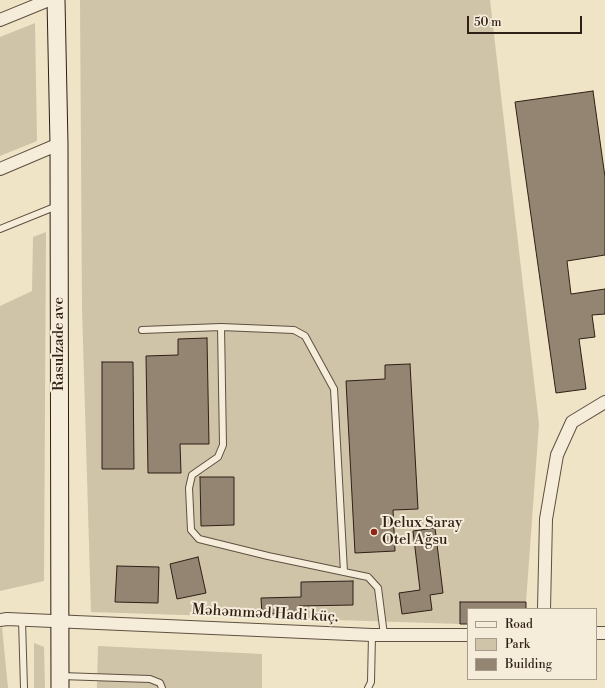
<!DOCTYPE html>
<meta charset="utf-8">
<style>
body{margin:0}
#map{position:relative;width:605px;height:688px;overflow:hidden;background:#f0e4c6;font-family:"Libre Bodoni",serif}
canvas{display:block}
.legend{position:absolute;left:467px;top:608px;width:130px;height:72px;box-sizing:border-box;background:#f5edda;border:1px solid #a69b8c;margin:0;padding:5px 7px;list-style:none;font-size:12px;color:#2f1f16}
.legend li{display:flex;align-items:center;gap:8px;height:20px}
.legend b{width:20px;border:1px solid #a69b8c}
.scale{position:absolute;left:467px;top:16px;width:115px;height:18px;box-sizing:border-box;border:2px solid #2f1f16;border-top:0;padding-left:5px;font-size:12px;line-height:14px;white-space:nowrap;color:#2f1f16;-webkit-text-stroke:3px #f5edda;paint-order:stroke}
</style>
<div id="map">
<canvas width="605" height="688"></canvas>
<ul class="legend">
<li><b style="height:5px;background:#f5edda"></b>Road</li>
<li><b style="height:11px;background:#cfc3a8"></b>Park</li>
<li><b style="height:11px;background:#938572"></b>Building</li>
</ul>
<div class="scale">50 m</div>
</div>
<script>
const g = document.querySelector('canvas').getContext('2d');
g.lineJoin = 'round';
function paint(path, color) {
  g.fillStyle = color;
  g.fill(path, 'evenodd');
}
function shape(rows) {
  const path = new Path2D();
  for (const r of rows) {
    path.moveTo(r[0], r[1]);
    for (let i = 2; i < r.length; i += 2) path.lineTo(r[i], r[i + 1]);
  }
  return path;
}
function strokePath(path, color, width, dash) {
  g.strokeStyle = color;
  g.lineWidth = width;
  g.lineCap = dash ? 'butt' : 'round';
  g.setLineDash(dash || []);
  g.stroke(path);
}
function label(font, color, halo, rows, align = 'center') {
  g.font = font + ' "Libre Bodoni",serif';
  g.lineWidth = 4;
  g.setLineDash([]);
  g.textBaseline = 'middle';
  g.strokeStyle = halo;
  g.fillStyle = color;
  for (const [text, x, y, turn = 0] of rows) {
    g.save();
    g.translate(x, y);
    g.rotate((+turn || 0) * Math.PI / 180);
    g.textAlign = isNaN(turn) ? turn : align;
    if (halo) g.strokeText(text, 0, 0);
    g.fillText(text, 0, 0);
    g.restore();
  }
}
paint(shape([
 [80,0,490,0,539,424,526,602,460,602,460,624,91,612,82,308],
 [35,23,37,141,0,156,0,37],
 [46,232,44,581,0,591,0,306,32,291,33,237],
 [2,627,8,688,0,688,0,628],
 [34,643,44,647,45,688,34,688],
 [98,646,262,654,262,688,97,688]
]), '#cfc3a8');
const building = shape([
 [593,91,605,177,605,255,567,261,571,294,605,289,605,314,592,315,595,337,579,339,586,389,556,393,515,102,593,91],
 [207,338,209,444,180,444,181,473,148,473,146,356,178,355,178,339,207,338],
 [102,362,133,362,134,469,102,469,102,362],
 [410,364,418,509,393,510,395,551,355,553,346,381,385,379,385,365,410,364],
 [200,477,234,477,234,525,201,526,200,477],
 [435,528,443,593,430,595,432,610,402,614,399,593,420,590,413,531,435,528],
 [198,557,206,593,177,599,170,564,198,557],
 [117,566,159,567,158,603,115,602,117,566],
 [353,581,353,605,299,606,299,613,262,614,261,598,301,597,301,582,353,581],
 [460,602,526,602,526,609,468,609,468,624,460,624,460,602]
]);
paint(building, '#938572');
strokePath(building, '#2f1f16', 1);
const lane = shape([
 [0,229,57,206],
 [221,327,223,445,218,457,192,475,189,488,191,530,199,539,268,556,368,577,378,588,384,635],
 [142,330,221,327,294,330,305,336,334,389,344,572],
 [22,620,24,688],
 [61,676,150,679,160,683,162,688],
 [368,688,371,682,372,635]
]);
const street = shape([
 [0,20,49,0],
 [0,169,59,144],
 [544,609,546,519,557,455,572,422,605,402],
 [0,620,7,619,372,635,468,635],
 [596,633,605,633]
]);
const secondary = shape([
 [56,0,59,144,60,688]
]);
strokePath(lane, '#5f5042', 8);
strokePath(street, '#5f5042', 14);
strokePath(secondary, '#2f1f16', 19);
strokePath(lane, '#f5edda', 6);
strokePath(street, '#f5edda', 12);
strokePath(secondary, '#f5edda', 17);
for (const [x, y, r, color] of [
 [374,532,4,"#8f2418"]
]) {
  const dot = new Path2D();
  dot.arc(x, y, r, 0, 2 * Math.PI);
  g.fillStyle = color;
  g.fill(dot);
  strokePath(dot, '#f5edda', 1.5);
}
label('15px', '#2f1f16', '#f5edda', [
 ["Rasulzade ave",59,344,-90],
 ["Məhəmməd Hadi küç.",265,614,3]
]);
label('15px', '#2f1f16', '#f5edda', [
 ["Delux Saray",382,523],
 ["Otel Ağsu",382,540]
], 'left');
</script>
